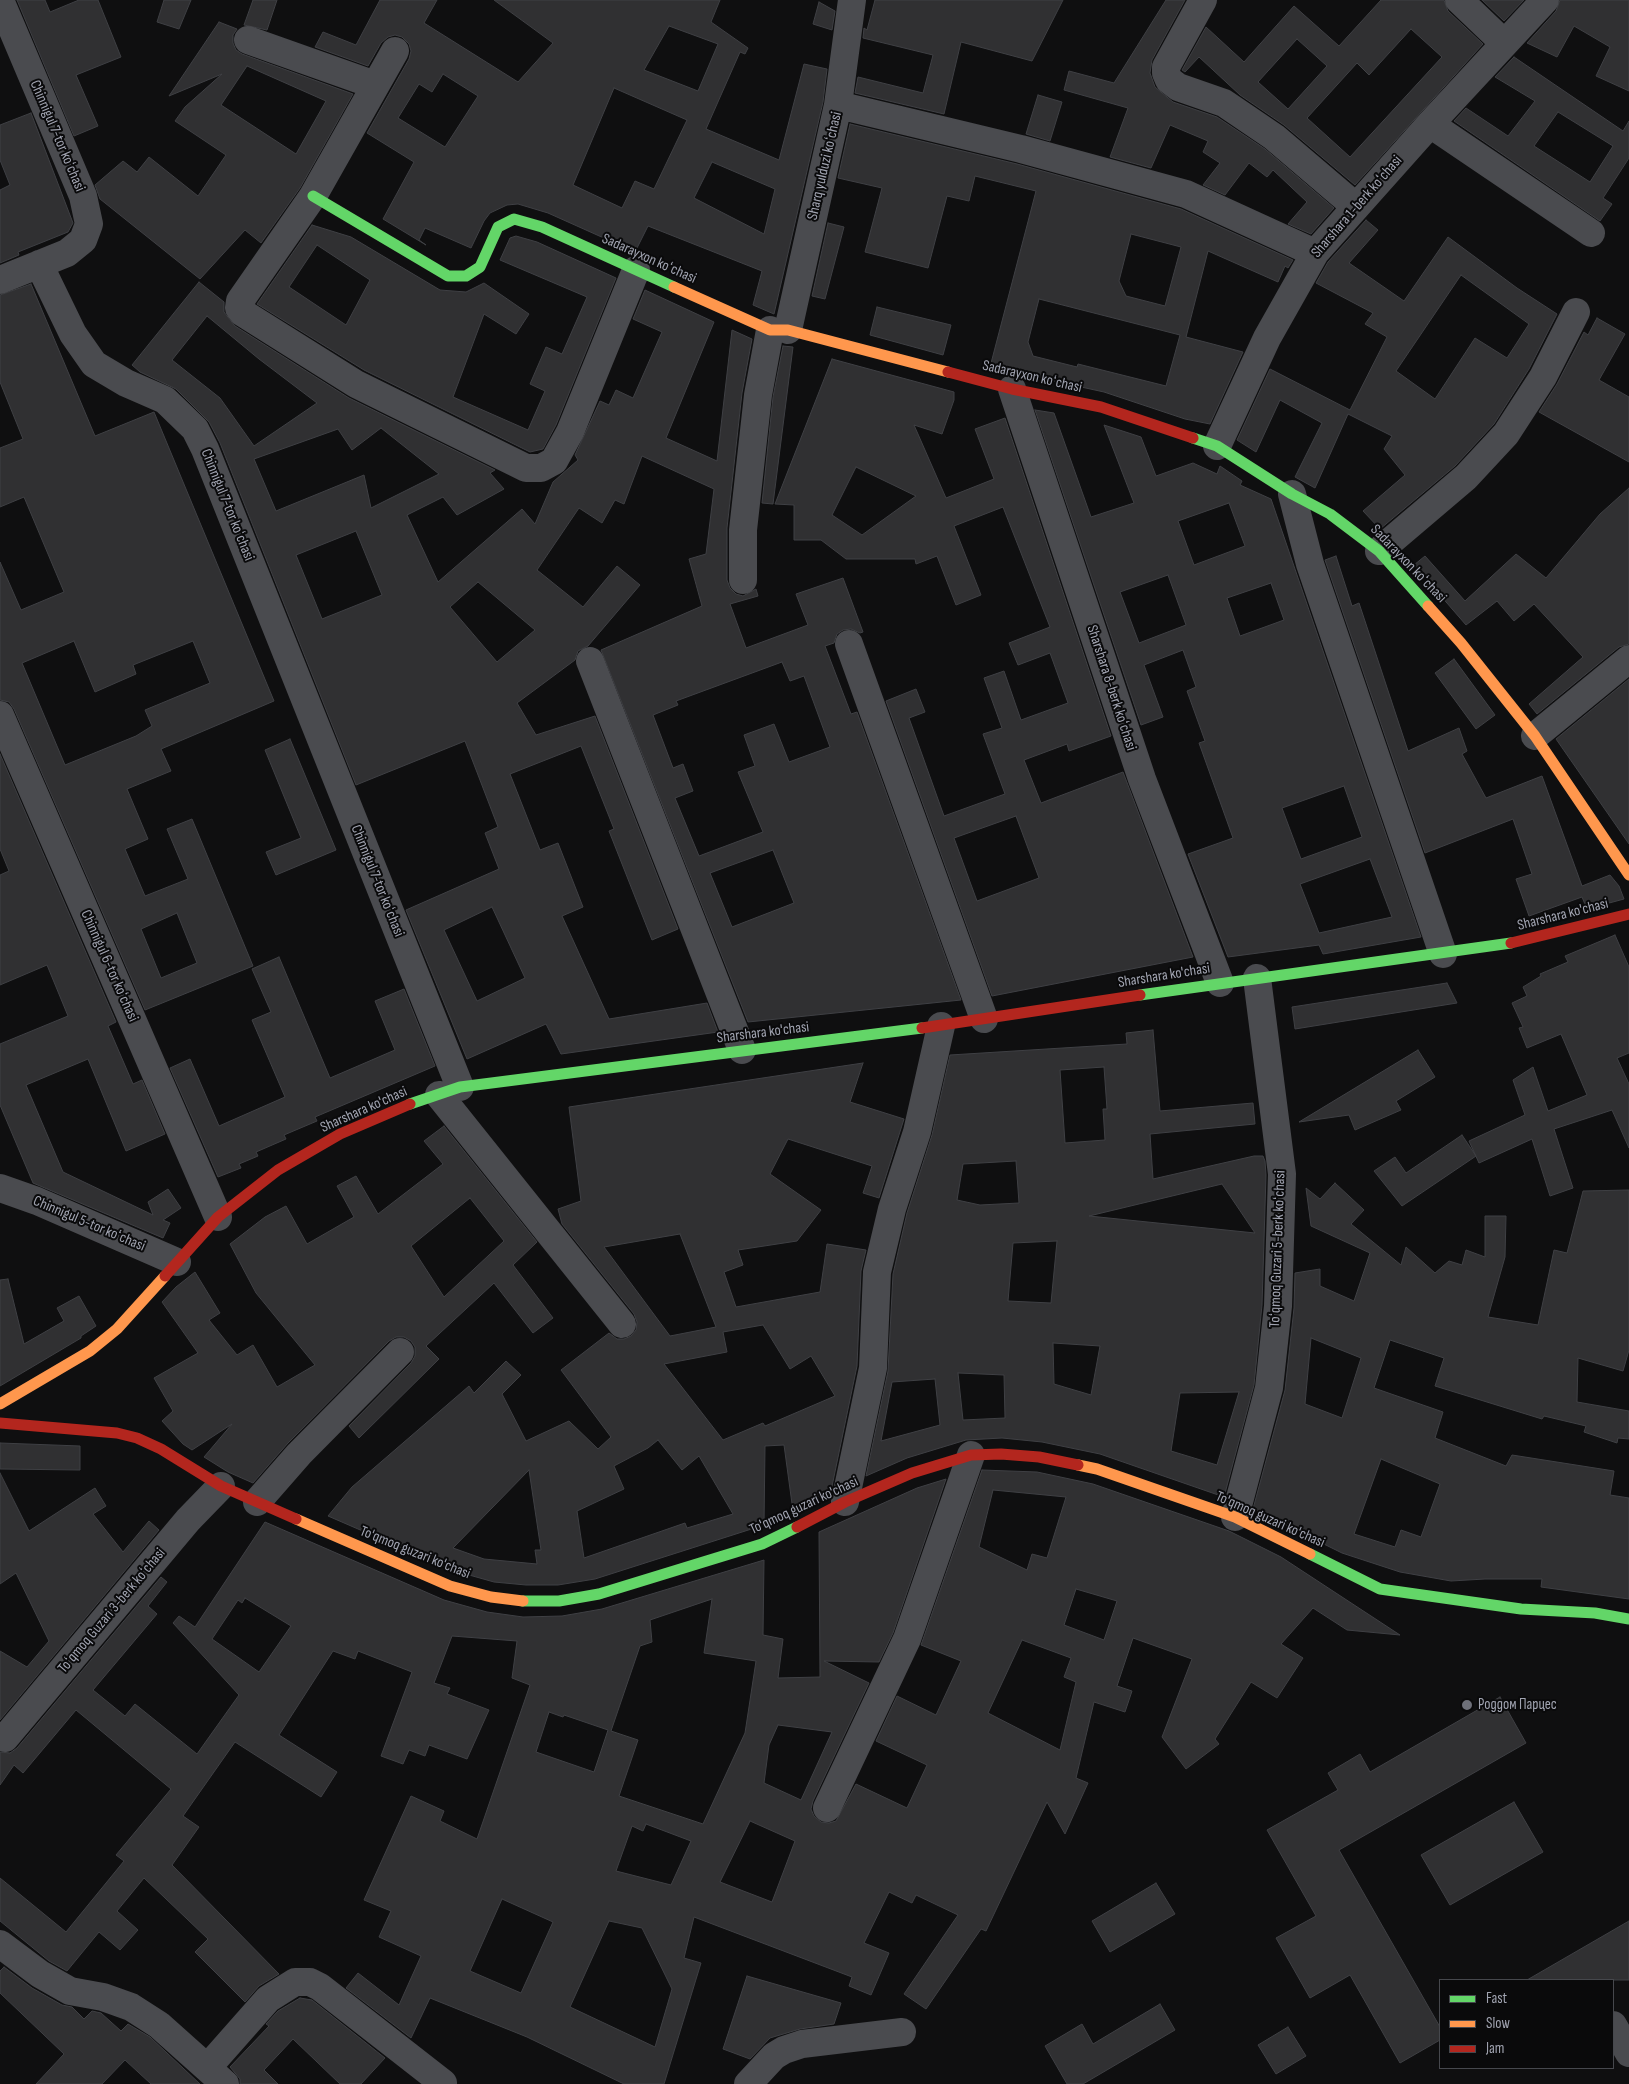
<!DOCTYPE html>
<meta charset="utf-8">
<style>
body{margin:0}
#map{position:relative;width:1629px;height:2084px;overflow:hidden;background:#0f0f10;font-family:"Sofia Sans Condensed",sans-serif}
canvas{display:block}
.legend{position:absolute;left:1439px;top:1979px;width:175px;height:90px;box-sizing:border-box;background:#0a0a0b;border:1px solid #46484d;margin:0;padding:6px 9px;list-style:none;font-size:15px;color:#a1a4b1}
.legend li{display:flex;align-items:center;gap:10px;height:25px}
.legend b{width:25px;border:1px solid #46484d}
</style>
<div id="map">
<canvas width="1629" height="2084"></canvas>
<ul class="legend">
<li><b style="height:6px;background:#63d668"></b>Fast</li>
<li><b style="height:6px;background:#ff974d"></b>Slow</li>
<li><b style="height:6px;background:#b3261e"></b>Jam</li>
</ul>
</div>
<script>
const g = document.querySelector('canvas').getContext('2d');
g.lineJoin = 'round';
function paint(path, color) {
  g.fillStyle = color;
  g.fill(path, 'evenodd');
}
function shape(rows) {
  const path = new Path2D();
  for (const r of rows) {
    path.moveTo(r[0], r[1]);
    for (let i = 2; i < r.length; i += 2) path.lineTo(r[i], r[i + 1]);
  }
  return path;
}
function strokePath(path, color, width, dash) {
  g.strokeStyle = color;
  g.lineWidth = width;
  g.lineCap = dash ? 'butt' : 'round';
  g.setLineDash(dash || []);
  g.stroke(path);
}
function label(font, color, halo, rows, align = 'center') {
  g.font = font + ' "Sofia Sans Condensed",sans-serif';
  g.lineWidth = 4;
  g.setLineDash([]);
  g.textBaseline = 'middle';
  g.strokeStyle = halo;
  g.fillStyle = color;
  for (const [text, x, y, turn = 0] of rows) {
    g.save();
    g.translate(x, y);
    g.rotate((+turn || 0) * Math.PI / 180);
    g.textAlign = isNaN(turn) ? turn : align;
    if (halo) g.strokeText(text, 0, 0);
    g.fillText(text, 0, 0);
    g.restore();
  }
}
const building = shape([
 [17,0,45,0,50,12,79,0,98,0,121,57,76,75,98,126,74,136,17,0],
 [164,0,191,0,179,29,157,22,164,0],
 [253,0,277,0,267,30,244,25,253,0],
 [380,0,437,0,424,23,518,82,553,43,494,0,720,0,711,22,748,48,745,54,740,52,706,129,779,160,804,64,827,69,823,102,774,314,753,305,762,271,648,226,635,252,548,213,518,204,507,205,490,213,484,221,471,248,425,228,419,240,426,245,383,219,414,162,367,133,409,59,411,51,409,44,402,37,395,35,388,37,381,43,368,66,315,47,323,32,356,45,380,0],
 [669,26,718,44,698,91,644,70,669,26],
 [443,74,478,96,445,147,398,118,419,84,432,92,443,74],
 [614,88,687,120,654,189,635,181,622,208,573,185,614,88],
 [712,162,775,189,764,234,694,198,712,162],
 [875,0,1063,0,1032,61,961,42,944,114,855,93,858,77,923,93,933,55,863,38,864,28,867,30,875,0],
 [1166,0,1185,0,1152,60,1150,73,1155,87,1173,102,1217,117,1265,149,1334,208,1311,234,1288,224,1307,202,1273,170,1267,177,1249,163,1225,195,1203,185,1220,163,1203,152,1208,141,1170,125,1151,168,1110,157,1128,108,1064,90,1069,71,1114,83,1166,0],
 [1381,0,1444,0,1448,11,1483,44,1355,185,1284,125,1240,95,1199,57,1185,72,1182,70,1206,27,1244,62,1294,6,1339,46,1381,0],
 [1411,29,1442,57,1350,157,1307,118,1357,63,1369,75,1411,29],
 [1297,39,1327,66,1288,109,1258,82,1297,39],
 [1482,0,1524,0,1504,21,1482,0],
 [1560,0,1629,0,1629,91,1596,76,1610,47,1574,26,1557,57,1527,43,1556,11,1560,0],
 [819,2,835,11,832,30,813,24,819,2],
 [219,22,237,29,233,35,233,43,236,50,242,54,353,94,300,188,261,243,245,230,200,279,100,199,95,185,123,161,137,172,149,157,198,196,226,155,175,121,185,107,222,74,169,96,219,22],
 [247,66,326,101,296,154,221,105,247,66],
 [1514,57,1623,131,1629,121,1629,158,1603,198,1612,204,1600,221,1454,121,1466,108,1508,136,1535,101,1495,77,1514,57],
 [1558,112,1613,146,1590,182,1534,146,1558,112],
 [1038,95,1062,102,1050,141,1026,134,1038,95],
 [31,113,73,223,68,232,18,252,19,255,0,263,0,190,10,185,0,160,0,125,31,113],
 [850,124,1017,164,1181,209,1293,260,1288,268,1285,266,1278,282,1208,251,1186,337,1243,352,1210,424,1185,419,1104,392,990,367,1036,191,975,176,969,201,947,196,928,268,865,252,882,188,838,178,850,124],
 [1131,234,1181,247,1165,306,1126,296,1119,281,1131,234],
 [1039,299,1180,335,1166,386,1078,364,1077,367,1033,356,1028,342,1039,299],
 [1366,220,1378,230,1349,263,1404,301,1448,237,1517,288,1557,314,1529,369,1494,424,1455,466,1380,529,1363,511,1405,475,1384,449,1392,436,1348,414,1315,488,1295,477,1322,423,1280,400,1256,452,1237,440,1270,369,1350,410,1387,337,1365,324,1373,313,1316,283,1328,262,1366,220],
 [1461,275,1529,324,1507,358,1475,338,1435,399,1396,371,1461,275],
 [828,223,844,227,825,299,812,296,828,223],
 [312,225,351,237,440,290,466,292,484,283,529,314,516,334,484,314,453,397,528,430,545,391,530,384,546,347,562,354,587,297,500,260,510,238,516,236,537,242,616,278,556,425,543,449,530,452,364,370,257,304,312,225],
 [317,245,370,280,346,325,289,287,317,245],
 [199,282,224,302,224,312,235,326,349,398,495,470,490,473,504,489,457,515,443,497,407,515,438,582,522,509,535,524,553,482,578,460,575,455,600,401,609,405,616,390,633,398,662,332,633,319,645,290,714,322,666,438,717,461,732,330,752,339,742,393,727,528,727,580,730,588,736,594,743,596,756,589,758,596,730,604,746,648,808,625,796,594,843,578,863,632,860,633,851,629,843,630,837,634,834,643,825,646,851,714,857,712,961,1000,748,1022,601,650,702,606,689,559,706,554,714,489,642,456,624,504,615,500,602,523,579,508,537,570,583,607,617,566,640,585,588,646,578,651,575,660,517,703,536,735,595,716,678,929,652,940,609,831,614,829,581,746,510,774,540,850,558,843,583,907,562,916,609,1019,707,1003,718,1032,561,1054,546,1024,467,1059,406,910,499,869,485,833,498,827,465,741,356,785,220,443,209,422,176,389,140,372,132,365,199,282],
 [207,316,259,359,317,403,254,446,220,398,172,360,207,316],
 [381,428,439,474,371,508,364,475,276,511,254,459,338,429,352,450,381,428],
 [356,531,382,595,322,619,296,555,356,531],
 [478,582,535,630,497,662,450,607,478,582],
 [782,662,790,681,804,676,830,747,789,762,774,724,744,735,755,766,738,772,763,832,699,856,675,798,693,791,683,764,673,768,653,715,678,705,676,701,782,662],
 [773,850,794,903,732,927,710,873,773,850],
 [492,907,525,978,477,1001,444,930,492,907],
 [31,284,95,436,154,412,274,701,161,749,171,771,127,789,148,839,125,849,145,896,188,879,167,829,192,819,253,966,145,1010,14,709,9,702,0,700,0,562,21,610,64,592,24,497,0,507,0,448,23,439,0,382,0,295,31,284],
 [74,641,95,692,136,674,133,665,193,641,210,683,145,710,152,726,136,736,65,765,22,663,74,641],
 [177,913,197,963,161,978,141,929,177,913],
 [877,307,951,325,943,355,870,335,877,307],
 [1597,318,1625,334,1599,380,1629,397,1629,462,1539,412,1557,384,1584,332,1588,335,1597,318],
 [783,346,793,347,773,504,762,503,773,397,783,346],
 [832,359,954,392,954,400,942,434,914,425,946,498,994,479,975,429,1005,418,1111,736,1069,751,1067,744,1024,760,1041,803,1123,772,1193,957,992,996,886,701,916,689,925,712,909,718,944,816,1005,794,983,734,1002,728,984,678,1004,671,1021,720,1068,703,1050,653,1018,665,1009,643,1050,627,1003,507,954,526,981,595,956,605,937,556,916,564,915,559,846,559,821,540,794,540,794,505,775,504,832,359],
 [856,467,916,496,862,535,832,515,856,467],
 [1016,816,1039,878,977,901,954,838,1016,816],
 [1035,410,1054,413,1091,517,1134,503,1104,425,1141,437,1156,476,1193,463,1217,474,1220,466,1242,481,1240,485,1271,499,1421,937,1323,954,1319,945,1228,957,1188,854,1233,838,1199,743,1205,741,1187,691,1196,687,1183,650,1144,665,1163,717,1141,725,1035,410],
 [1229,503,1245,546,1194,565,1178,521,1229,503],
 [1168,575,1186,625,1139,643,1120,592,1168,575],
 [1271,583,1284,620,1240,636,1227,598,1271,583],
 [1344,786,1362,837,1301,859,1282,808,1344,786],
 [1370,859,1392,917,1319,933,1300,884,1370,859],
 [1629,488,1629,644,1619,647,1537,714,1529,704,1583,657,1534,604,1514,621,1497,601,1466,625,1414,565,1425,556,1465,601,1516,554,1546,578,1600,514,1629,488],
 [1336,556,1352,606,1359,603,1408,751,1459,728,1467,751,1462,754,1486,798,1542,776,1582,886,1610,875,1619,886,1624,899,1587,909,1582,897,1529,916,1516,879,1532,874,1513,819,1425,853,1325,560,1336,556],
 [1454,659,1495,715,1476,729,1435,673,1454,659],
 [1629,679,1629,844,1556,739,1629,679],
 [290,739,336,850,276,875,266,852,301,838,265,750,290,739],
 [0,754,116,1022,108,1026,133,1084,142,1080,165,1134,126,1151,88,1059,26,1085,63,1172,153,1215,148,1202,168,1189,181,1208,163,1220,170,1223,163,1238,33,1183,0,1105,0,1044,68,1016,47,965,0,985,0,875,9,871,0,849,0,754],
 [1615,935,1629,967,1629,1053,1617,1058,1629,1084,1629,1148,1612,1110,1554,1129,1573,1188,1550,1196,1532,1139,1479,1163,1469,1141,1525,1115,1513,1080,1533,1067,1548,1111,1587,1095,1561,1034,1527,1048,1519,1028,1523,1027,1512,1003,1527,996,1523,987,1541,976,1540,974,1568,962,1565,956,1615,935],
 [279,957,330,1078,395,1050,375,1001,404,989,435,1066,315,1117,317,1121,284,1135,286,1139,256,1152,258,1156,239,1164,241,1168,218,1177,170,1068,190,1059,219,1126,285,1097,252,1020,271,1012,252,969,279,957],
 [1447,983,1457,1003,1295,1029,1292,1007,1447,983],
 [1153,1030,1160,1111,1253,1103,1255,1124,1150,1134,1153,1179,1254,1156,1263,1156,1265,1161,1266,1175,1262,1305,1254,1385,1224,1497,1100,1454,1042,1442,1002,1438,966,1440,907,1458,866,1476,888,1371,893,1274,907,1213,932,1135,950,1055,1127,1044,1126,1033,1153,1030],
 [1104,1067,1107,1109,1103,1109,1105,1140,1065,1143,1060,1070,1104,1067],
 [1016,1161,1019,1203,980,1205,957,1200,963,1164,1016,1161],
 [1222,1184,1255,1233,1089,1216,1222,1184],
 [1057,1241,1051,1303,1008,1301,1013,1243,1057,1241],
 [1053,1343,1100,1346,1091,1395,1054,1384,1053,1343],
 [958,1373,1004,1375,1005,1418,963,1420,958,1373],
 [935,1379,940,1425,881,1441,892,1382,935,1379],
 [1239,1392,1217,1465,1171,1451,1180,1393,1239,1392],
 [1418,1050,1435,1077,1396,1101,1401,1110,1355,1130,1349,1115,1299,1122,1418,1050],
 [863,1063,850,1102,904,1119,879,1198,863,1193,872,1166,788,1139,770,1174,821,1210,797,1241,738,1250,743,1265,724,1272,736,1307,820,1292,827,1244,866,1250,861,1271,857,1366,831,1491,793,1511,784,1445,765,1446,764,1525,595,1579,558,1585,526,1585,494,1582,455,1571,328,1516,352,1487,469,1386,474,1393,506,1361,521,1375,502,1394,526,1441,569,1421,598,1449,611,1437,561,1370,609,1333,617,1339,624,1339,631,1336,636,1330,637,1322,634,1314,562,1224,558,1209,581,1201,569,1107,863,1063],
 [680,1234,716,1327,670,1336,604,1247,680,1234],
 [763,1325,790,1369,811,1356,835,1396,765,1426,763,1423,723,1440,664,1364,727,1352,723,1332,763,1325],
 [658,1440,682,1470,699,1456,733,1514,687,1528,685,1523,584,1558,577,1511,624,1489,614,1466,648,1448,658,1440],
 [529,1470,541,1550,535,1550,537,1564,484,1559,453,1548,529,1470],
 [444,1126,537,1242,513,1265,553,1318,533,1333,494,1283,426,1346,439,1359,359,1438,349,1426,411,1363,415,1356,415,1347,411,1341,404,1337,396,1337,389,1341,288,1443,253,1483,228,1472,204,1457,232,1424,192,1450,183,1444,162,1421,173,1411,154,1378,198,1353,162,1302,176,1287,195,1272,220,1313,209,1320,237,1355,253,1345,277,1387,315,1365,256,1293,230,1244,265,1217,286,1206,307,1244,354,1217,337,1186,356,1176,378,1214,443,1164,424,1141,444,1126],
 [470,1198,504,1241,444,1297,411,1246,470,1198],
 [1462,1135,1476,1156,1402,1206,1374,1171,1395,1157,1406,1173,1462,1135],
 [1335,1183,1364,1210,1351,1224,1401,1265,1406,1247,1435,1273,1449,1261,1462,1265,1466,1250,1485,1257,1485,1216,1506,1216,1505,1257,1488,1317,1538,1325,1554,1250,1567,1253,1583,1191,1629,1190,1629,1350,1623,1371,1578,1358,1577,1402,1629,1411,1629,1439,1618,1438,1617,1443,1584,1432,1586,1426,1544,1416,1542,1419,1435,1386,1444,1358,1390,1340,1374,1388,1443,1412,1435,1438,1506,1466,1512,1455,1614,1471,1610,1495,1629,1498,1629,1599,1541,1587,1542,1579,1485,1579,1451,1581,1400,1572,1342,1553,1253,1509,1285,1390,1294,1308,1295,1273,1320,1269,1320,1286,1354,1301,1370,1253,1311,1226,1306,1188,1320,1199,1335,1183],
 [1311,1338,1361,1358,1342,1418,1305,1404,1311,1338],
 [1381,1459,1440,1484,1421,1537,1401,1530,1395,1547,1354,1534,1381,1459],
 [8,1279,24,1344,64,1321,57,1308,79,1296,96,1326,81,1336,81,1338,0,1386,0,1280,8,1279],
 [0,1443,80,1446,80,1470,0,1469,0,1443],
 [982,1470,1037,1472,1093,1484,1229,1531,1281,1557,1400,1635,1347,1630,1313,1608,1281,1644,1303,1658,1277,1698,1251,1682,1215,1739,1219,1744,1186,1769,1162,1737,1192,1659,1133,1638,1117,1686,1132,1691,1125,1712,1094,1702,1076,1778,1088,1783,1065,1834,1047,1802,986,1931,981,1929,926,2009,904,1994,958,1915,916,1895,912,1903,889,1892,864,1943,889,1953,871,1995,849,1986,852,1977,694,1917,684,1958,701,1963,664,2084,624,2084,527,2037,430,1998,411,2038,346,1988,358,1973,399,2005,421,1956,379,1937,391,1911,364,1900,411,1796,444,1811,440,1821,477,1839,530,1685,512,1678,517,1641,452,1636,434,1683,450,1688,447,1694,489,1710,467,1759,429,1745,425,1756,409,1750,403,1764,381,1756,412,1672,358,1651,355,1659,333,1651,279,1735,337,1772,321,1797,235,1742,183,1816,199,1827,172,1865,279,1974,259,1986,245,2002,195,1952,208,1939,144,1878,117,1911,138,1930,120,1950,99,1932,67,1971,49,1961,0,1921,0,1878,66,1932,124,1861,116,1855,171,1789,76,1710,23,1773,14,1765,0,1785,0,1752,10,1753,17,1748,161,1577,167,1582,148,1606,157,1614,93,1690,125,1716,135,1704,197,1754,239,1695,173,1623,179,1616,195,1627,265,1522,444,1600,487,1612,523,1617,562,1616,602,1609,764,1560,763,1635,783,1639,778,1678,820,1677,819,1532,917,1488,946,1479,893,1633,879,1662,824,1661,869,1683,813,1801,811,1809,814,1816,821,1822,829,1823,836,1821,856,1784,907,1808,927,1765,876,1741,897,1696,936,1715,961,1661,921,1645,982,1470],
 [993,1490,1066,1497,1047,1558,1032,1554,1027,1570,979,1547,993,1490],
 [1076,1589,1117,1601,1104,1640,1064,1625,1076,1589],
 [245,1598,291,1626,259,1672,212,1639,238,1600,242,1603,245,1598],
 [712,1599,704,1653,756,1661,745,1733,703,1824,619,1796,638,1740,611,1731,640,1646,652,1642,650,1620,712,1599],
 [1022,1640,1071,1658,1064,1677,1076,1682,1060,1750,988,1713,1022,1640],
 [549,1712,563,1717,564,1715,608,1730,594,1772,536,1752,549,1712],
 [778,1725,832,1732,801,1800,764,1783,769,1745,778,1725],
 [750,1821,795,1841,772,1902,720,1882,750,1821],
 [646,1824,691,1841,671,1885,616,1871,632,1826,643,1831,646,1824],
 [502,1899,553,1922,521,1993,470,1971,502,1899],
 [609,1921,642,1928,672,1989,655,2047,570,2007,609,1921],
 [0,1473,29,1531,95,1488,106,1506,93,1514,123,1552,149,1521,159,1530,0,1720,0,1651,27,1667,49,1641,16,1573,0,1584,0,1473],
 [1500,1697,1526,1743,1339,1850,1440,2027,1440,2040,1400,2063,1350,1975,1310,1998,1276,1938,1316,1916,1267,1830,1338,1790,1328,1773,1360,1754,1370,1772,1500,1697],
 [1514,1802,1543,1852,1450,1905,1421,1855,1514,1802],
 [1156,1883,1175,1914,1110,1952,1092,1921,1156,1883],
 [1629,1921,1629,1980,1527,1980,1629,1921],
 [4,1967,32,1988,62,2005,72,2007,84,2019,92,2011,101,2013,121,2031,128,2024,150,2037,200,2084,151,2084,125,2060,102,2084,36,2084,64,2054,0,1993,0,1971,4,1967],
 [747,1976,841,2003,834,2024,800,2029,770,2038,750,2059,723,2049,747,1976],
 [300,1998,312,2000,385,2058,361,2084,340,2084,293,2039,264,2070,278,2084,240,2084,240,2079,230,2067,269,2026,266,2024,278,2011,300,1998],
 [1160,2004,1175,2030,1083,2084,1067,2084,1045,2046,1082,2024,1093,2044,1160,2004],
 [1288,2027,1306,2056,1276,2074,1258,2045,1288,2027]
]);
paint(building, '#303032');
strokePath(building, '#3f4044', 1);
strokePath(shape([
 [0,0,83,196,89,224,83,240,67,253,0,280],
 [1203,0,1166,67,1166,73,1169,80,1178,87,1224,103,1274,137,1355,206],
 [1459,0,1504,43],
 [248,40,375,85],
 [395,51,313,196,240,301,239,308,243,313,356,384,526,468,541,468,554,461,570,432,636,270],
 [838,105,1021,149,1186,194,1315,253],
 [1430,124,1591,233],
 [39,264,73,334,94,364,126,383,165,400,195,429,205,449,460,1087],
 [788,330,838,105,852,0],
 [1012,389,1142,779,1220,983],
 [1217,446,1267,338,1315,253,1430,124,1545,0],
 [1292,494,1310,564,1443,954],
 [1379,551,1466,477,1506,434,1543,377,1576,312],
 [743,580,743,530,758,395,770,330],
 [849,644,984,1019],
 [590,661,742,1050],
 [0,715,218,1217],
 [1535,736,1629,659],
 [439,1095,622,1324],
 [0,1188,37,1201,177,1262],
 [257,1502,299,1454,400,1352],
 [845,1502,873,1368,877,1272,892,1209,917,1132,941,1026],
 [1235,1517,1269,1388,1278,1306,1282,1174,1257,978],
 [5,1738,188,1520,221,1486],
 [827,1808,907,1639,971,1455],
 [0,1944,40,1974,70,1991,103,1997,131,2007,159,2025,225,2084],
 [1613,2025,1629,2053],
 [208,2067,268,1999,295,1982,310,1982,320,1987,443,2083],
 [748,2084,774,2056,784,2050,802,2044,902,2032]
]), '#4a4b4f', 28);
strokePath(shape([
 [313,196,448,276,466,276,480,267,498,227,514,219,542,227,674,287],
 [1193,438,1217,446,1292,494,1330,514,1379,551,1428,606],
 [1140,995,1511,943],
 [410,1104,460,1087,922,1028],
 [1310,1554,1380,1589,1521,1609,1595,1613,1629,1619],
 [523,1601,559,1601,599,1594,762,1544,797,1527]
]), '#63d668', 11);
strokePath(shape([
 [674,287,770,330,788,330,948,372],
 [1428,606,1461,643,1535,736,1629,875],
 [0,1404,90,1351,117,1329,165,1276],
 [1078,1465,1097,1469,1235,1517,1310,1554],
 [296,1519,450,1586,491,1597,523,1601]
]), '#ff974d', 11);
strokePath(shape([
 [948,372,1012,389,1101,407,1193,438],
 [1511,943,1629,914],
 [922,1028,1140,995],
 [165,1276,218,1217,278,1170,340,1134,410,1104],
 [0,1423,117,1433,137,1438,161,1449,221,1486,296,1519],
 [797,1527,845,1502,912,1473,971,1455,1001,1454,1039,1457,1078,1465]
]), '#b3261e', 11);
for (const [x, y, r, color] of [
 [1467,1705,6,"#6e7079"]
]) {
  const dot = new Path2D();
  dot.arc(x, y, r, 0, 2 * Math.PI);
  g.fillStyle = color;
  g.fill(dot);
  strokePath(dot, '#0a0a0b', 2);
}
label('15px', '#a1a4b1', '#0a0a0b', [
 ["Chinnigul 7-tor koʻchasi",57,136,67],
 ["Sharq yulduzi koʻchasi",825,166,-77],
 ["Sharshara 1-berk koʻchasi",1357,207,-49],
 ["Sadarayxon koʻchasi",649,259,24],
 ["Sadarayxon koʻchasi",1032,377,13],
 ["Chinnigul 7-tor koʻchasi",227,505,68],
 ["Sadarayxon koʻchasi",1408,564,46],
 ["Sharshara 8-berk koʻchasi",1111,688,72],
 ["Chinnigul 7-tor koʻchasi",377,881,68],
 ["Sharshara ko'chasi",1563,915,-14],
 ["Chinnigul 6-tor koʻchasi",109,966,66],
 ["Sharshara ko'chasi",1164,976,-9],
 ["Sharshara ko'chasi",763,1033,-7],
 ["Sharshara ko'chasi",364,1110,-24],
 ["Chinnigul 5-tor koʻchasi",89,1224,23],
 ["Toʻqmoq Guzari 5-berk koʻchasi",1278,1249,-88],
 ["To'qmoq guzari ko'chasi",804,1506,-25],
 ["To'qmoq guzari ko'chasi",1270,1520,24],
 ["To'qmoq guzari ko'chasi",415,1553,22],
 ["Toʻqmoq Guzari 3-berk koʻchasi",112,1611,-50]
]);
label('15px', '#a1a4b1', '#0a0a0b', [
 ["Роддом Парцес",1478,1705]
], 'left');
</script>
